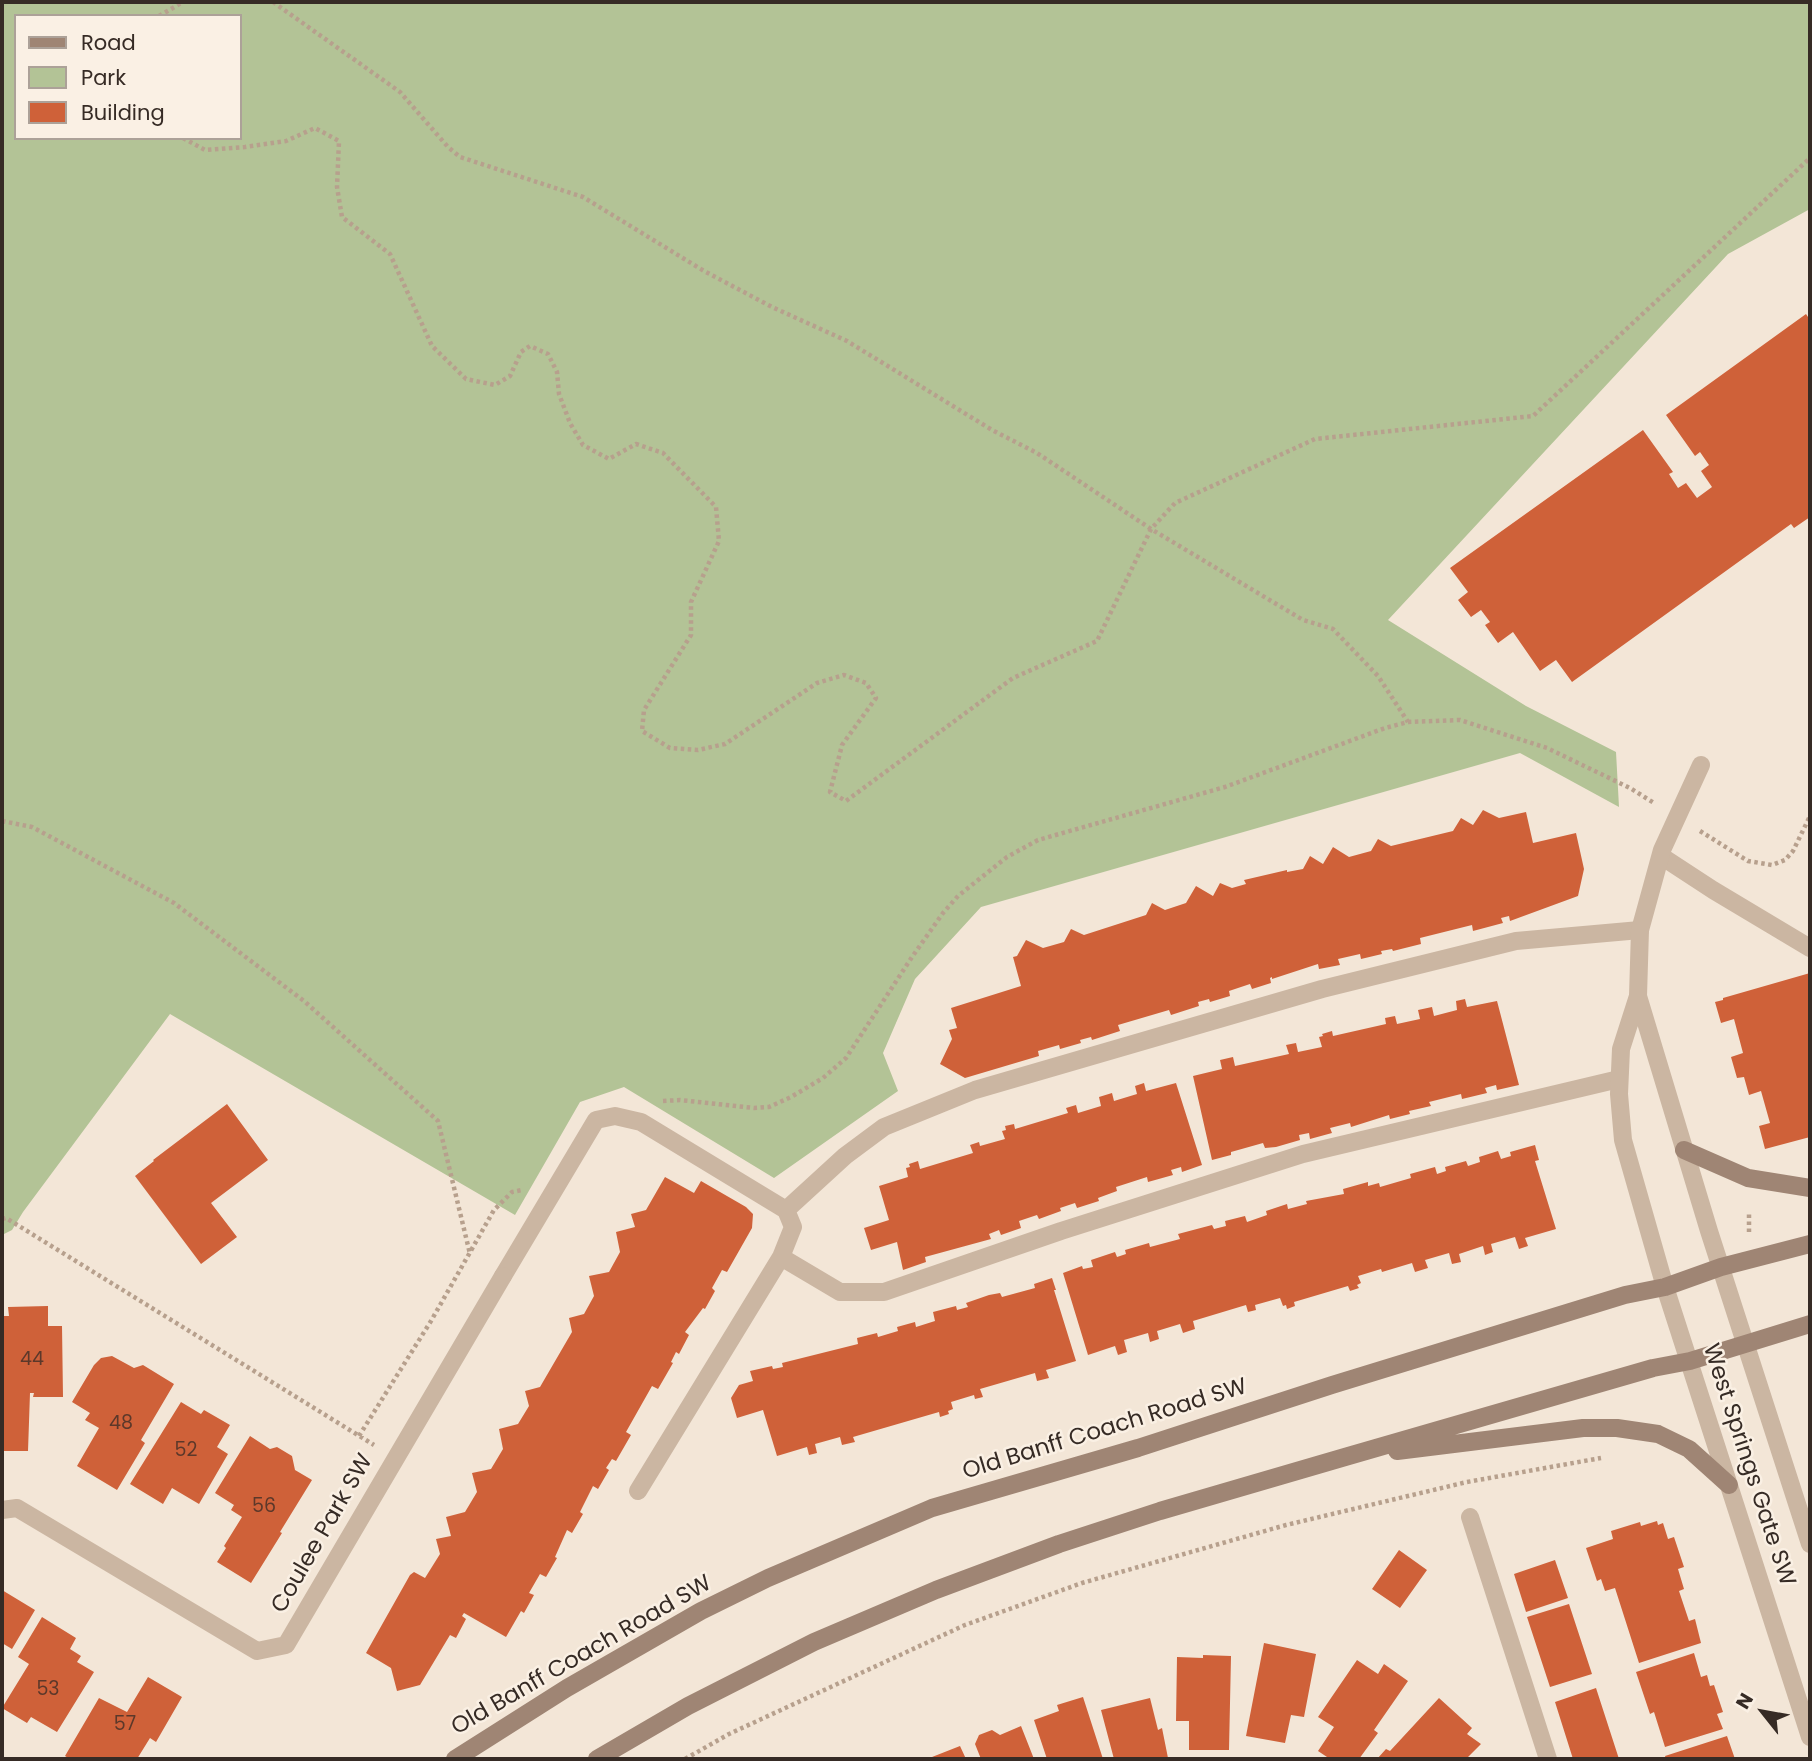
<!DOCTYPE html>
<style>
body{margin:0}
#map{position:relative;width:1812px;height:1761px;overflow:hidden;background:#f3e6d7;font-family:Poppins,sans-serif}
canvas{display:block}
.frame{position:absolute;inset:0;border:4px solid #362b25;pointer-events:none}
.legend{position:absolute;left:14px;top:14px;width:228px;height:126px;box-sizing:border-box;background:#faf0e4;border:2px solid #aca198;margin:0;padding:9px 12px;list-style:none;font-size:21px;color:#362b25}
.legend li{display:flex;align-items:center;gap:14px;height:35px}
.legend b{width:35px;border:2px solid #aca198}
.north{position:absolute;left:1728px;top:1677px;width:70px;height:70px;-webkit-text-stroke:5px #faf0e4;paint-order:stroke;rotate:301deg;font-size:19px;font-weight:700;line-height:28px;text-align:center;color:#362b25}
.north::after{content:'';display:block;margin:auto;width:24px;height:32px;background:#362b25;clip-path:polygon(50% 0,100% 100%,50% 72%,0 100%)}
</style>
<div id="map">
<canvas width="1812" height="1761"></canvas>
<div class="frame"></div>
<ul class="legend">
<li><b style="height:9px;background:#9f8574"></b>Road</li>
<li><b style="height:19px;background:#b3c396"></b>Park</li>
<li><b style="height:19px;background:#cf6139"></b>Building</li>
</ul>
<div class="north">N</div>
</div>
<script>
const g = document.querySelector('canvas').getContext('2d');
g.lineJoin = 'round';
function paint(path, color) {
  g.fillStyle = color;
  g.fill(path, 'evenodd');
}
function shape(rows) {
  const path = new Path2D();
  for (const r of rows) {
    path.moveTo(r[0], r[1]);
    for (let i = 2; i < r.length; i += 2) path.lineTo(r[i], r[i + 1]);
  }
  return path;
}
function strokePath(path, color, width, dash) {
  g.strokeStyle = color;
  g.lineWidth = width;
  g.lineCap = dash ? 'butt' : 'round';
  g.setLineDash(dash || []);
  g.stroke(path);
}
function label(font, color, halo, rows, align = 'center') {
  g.font = font + ' Poppins,sans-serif';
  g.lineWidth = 5;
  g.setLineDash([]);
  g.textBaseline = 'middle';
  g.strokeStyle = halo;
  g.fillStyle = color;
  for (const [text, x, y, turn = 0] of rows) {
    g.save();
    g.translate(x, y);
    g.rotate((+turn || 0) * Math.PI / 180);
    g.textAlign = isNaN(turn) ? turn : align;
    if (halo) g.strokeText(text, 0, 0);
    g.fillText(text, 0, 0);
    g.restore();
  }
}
paint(shape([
 [2,2,1810,2,1810,209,1728,254,1388,620,1526,706,1616,752,1619,807,1520,753,981,907,915,979,883,1053,898,1091,774,1178,624,1087,580,1102,515,1215,170,1014,23,1212,12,1230,2,1235],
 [16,16,240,16,240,138,16,138]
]), '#b3c396');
paint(shape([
 [1806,314,1810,320,1810,517,1794,528,1791,524,1572,682,1556,660,1540,671,1513,632,1498,643,1485,625,1490,622,1481,610,1471,617,1458,600,1468,592,1450,568,1643,430,1673,472,1669,474,1678,488,1686,483,1697,498,1712,487,1701,471,1709,465,1700,452,1695,456,1666,415],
 [1483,810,1499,818,1526,812,1533,843,1576,833,1584,869,1578,896,1510,921,1509,916,1501,918,1503,923,1473,931,1472,925,1420,938,1421,944,1393,951,1392,949,1381,951,1382,954,1361,959,1360,954,1338,959,1340,965,1319,969,1318,964,1272,979,1272,977,1270,978,1271,983,1252,989,1250,984,1229,991,1230,996,1210,1002,1209,999,1198,1002,1199,1006,1171,1015,1169,1010,1118,1025,1120,1031,1092,1040,1091,1037,1080,1040,1081,1043,1060,1049,1059,1045,1038,1051,1039,1056,965,1078,940,1064,952,1039,949,1030,957,1028,951,1008,1021,986,1013,957,1017,956,1026,940,1043,948,1064,942,1071,929,1084,935,1146,915,1152,903,1165,910,1186,903,1196,886,1213,896,1220,883,1232,888,1246,884,1244,880,1287,870,1287,872,1303,869,1310,856,1323,864,1333,847,1349,857,1371,851,1378,839,1391,846,1453,831,1461,818,1473,825],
 [1810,973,1810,1137,1765,1149,1759,1126,1770,1123,1761,1091,1749,1095,1744,1077,1737,1078,1731,1057,1743,1053,1734,1019,1721,1023,1715,1002,1723,1000,1723,998],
 [1465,999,1467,1007,1497,1001,1519,1085,1497,1090,1496,1085,1485,1088,1487,1093,1462,1099,1461,1094,1429,1102,1431,1106,1409,1111,1410,1114,1390,1119,1389,1115,1351,1127,1350,1123,1330,1128,1332,1133,1310,1139,1309,1133,1299,1135,1300,1140,1276,1147,1265,1148,1263,1143,1231,1152,1231,1155,1212,1160,1193,1076,1222,1069,1220,1060,1233,1057,1235,1066,1289,1054,1286,1045,1296,1043,1298,1052,1322,1047,1319,1037,1323,1036,1322,1034,1332,1031,1333,1036,1386,1024,1385,1018,1395,1016,1397,1024,1420,1019,1418,1010,1432,1007,1434,1016,1457,1010,1456,1001],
 [1144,1083,1146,1091,1176,1083,1202,1165,1182,1172,1181,1167,1171,1170,1173,1175,1148,1182,1147,1177,1116,1187,1117,1191,1098,1198,1099,1201,1077,1208,1075,1203,1060,1208,1061,1211,1039,1219,1037,1215,1019,1221,1021,1228,1001,1235,999,1230,989,1234,991,1239,925,1257,926,1262,903,1270,897,1242,871,1250,864,1228,889,1220,879,1186,908,1177,906,1168,910,1167,909,1164,918,1161,920,1169,973,1153,970,1145,979,1142,980,1146,1005,1139,1002,1131,1006,1130,1005,1126,1014,1124,1015,1129,1068,1113,1066,1108,1076,1105,1078,1113,1101,1106,1099,1097,1112,1093,1114,1101,1137,1094,1135,1086],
 [227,1104,268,1160,211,1203,237,1237,201,1264,135,1176,154,1161,153,1160],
 [1535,1145,1539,1160,1535,1161,1556,1229,1525,1238,1528,1246,1519,1249,1515,1237,1491,1244,1493,1252,1485,1255,1483,1246,1459,1254,1461,1262,1452,1264,1449,1253,1425,1260,1428,1268,1415,1272,1412,1263,1382,1272,1381,1269,1358,1276,1361,1283,1357,1285,1359,1288,1350,1291,1348,1286,1294,1302,1295,1306,1287,1309,1286,1305,1283,1306,1280,1298,1255,1305,1256,1310,1248,1312,1246,1305,1193,1321,1195,1329,1183,1333,1180,1324,1157,1331,1159,1339,1150,1342,1148,1333,1124,1340,1127,1352,1118,1355,1115,1346,1088,1355,1063,1273,1082,1266,1083,1269,1093,1267,1091,1260,1115,1252,1117,1257,1126,1254,1125,1250,1149,1243,1150,1247,1180,1239,1178,1234,1212,1225,1214,1229,1226,1226,1225,1221,1245,1216,1247,1222,1267,1215,1266,1211,1287,1204,1288,1209,1307,1204,1306,1201,1344,1194,1343,1189,1368,1182,1368,1186,1379,1183,1380,1187,1411,1178,1410,1174,1435,1167,1437,1174,1446,1171,1445,1167,1466,1161,1468,1166,1480,1162,1479,1157,1498,1151,1501,1159,1511,1156,1510,1152],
 [665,1177,694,1193,701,1181,746,1207,753,1214,752,1228,727,1272,722,1270,712,1288,715,1291,705,1309,703,1308,685,1332,689,1335,679,1354,676,1352,671,1362,673,1363,658,1389,652,1386,626,1432,631,1435,616,1461,612,1459,606,1468,609,1470,598,1489,593,1486,580,1512,583,1514,572,1533,567,1530,555,1557,557,1558,546,1577,540,1574,529,1593,534,1595,524,1613,521,1611,506,1637,464,1613,462,1616,466,1619,456,1638,450,1635,420,1685,397,1691,391,1668,366,1653,410,1575,414,1572,425,1578,440,1554,436,1539,451,1536,446,1517,465,1512,477,1492,472,1473,491,1469,503,1449,499,1429,518,1424,529,1406,525,1391,540,1387,572,1332,569,1318,584,1314,594,1296,589,1276,609,1272,620,1252,616,1232,635,1227,631,1214,646,1210],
 [1052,1278,1056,1290,1054,1290,1076,1361,1046,1370,1049,1378,1037,1381,1035,1373,980,1389,983,1397,975,1399,974,1395,951,1402,953,1409,948,1411,949,1414,940,1417,939,1412,853,1437,855,1442,842,1445,840,1437,815,1444,817,1453,809,1455,807,1447,777,1456,763,1410,737,1418,731,1398,739,1385,753,1381,750,1371,772,1366,773,1369,783,1367,782,1363,858,1344,857,1338,877,1333,878,1337,898,1331,897,1327,915,1322,916,1327,935,1321,933,1312,956,1306,957,1310,968,1307,966,1303,989,1295,1000,1293,1002,1297,1035,1288,1034,1284],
 [48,1306,48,1326,62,1326,63,1397,33,1397,34,1393,30,1393,28,1451,2,1451,2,1316,9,1316,8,1307],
 [112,1356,134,1368,143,1365,174,1384,141,1440,145,1443,117,1490,77,1466,99,1428,85,1420,90,1413,72,1402,94,1365,101,1358],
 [181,1402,201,1414,204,1410,230,1425,217,1447,228,1454,199,1504,172,1488,163,1504,130,1484],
 [250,1436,270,1449,277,1447,292,1456,295,1470,312,1480,280,1532,282,1533,251,1583,217,1562,226,1548,224,1546,242,1517,231,1510,234,1505,215,1493],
 [1657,1521,1658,1525,1663,1523,1668,1539,1674,1537,1684,1567,1678,1569,1684,1589,1679,1591,1689,1621,1695,1619,1701,1643,1639,1663,1615,1588,1605,1591,1601,1579,1597,1581,1586,1548,1613,1539,1611,1531,1640,1522,1641,1526],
 [1399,1550,1427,1570,1400,1608,1372,1589],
 [1555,1560,1568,1598,1526,1612,1514,1574],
 [2,1590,35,1610,12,1649,2,1643],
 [1569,1604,1592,1674,1550,1687,1527,1617],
 [42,1617,76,1638,70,1649,81,1656,77,1662,94,1672,57,1732,31,1717,27,1723,2,1708,29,1664,18,1657],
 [1264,1643,1316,1654,1304,1717,1291,1715,1285,1743,1246,1736],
 [1694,1653,1701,1677,1707,1675,1710,1686,1714,1685,1723,1712,1717,1714,1723,1729,1665,1747,1654,1712,1650,1714,1636,1672],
 [1203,1655,1231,1656,1229,1750,1189,1750,1189,1721,1176,1721,1177,1657,1203,1658],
 [1357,1660,1378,1674,1384,1664,1408,1681,1374,1730,1378,1733,1359,1759,1330,1759,1318,1751,1334,1727,1318,1717],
 [148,1677,182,1697,156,1742,150,1738,137,1759,70,1759,65,1756,99,1698,127,1712],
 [1596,1688,1619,1759,1573,1759,1555,1702],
 [1083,1697,1103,1759,1047,1759,1034,1720,1059,1711,1057,1705],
 [1150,1698,1158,1730,1162,1728,1168,1758,1114,1759,1101,1710],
 [1439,1698,1472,1728,1467,1734,1481,1744,1466,1759,1377,1759,1386,1749,1390,1751],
 [1021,1726,1034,1759,981,1759,975,1744,979,1735,992,1730,1000,1735],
 [1727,1736,1735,1759,1666,1759,1665,1756],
 [960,1746,966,1759,933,1759,932,1757]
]), '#cf6139');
strokePath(shape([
 [273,2,400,92,448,147,460,157,583,197,704,271,772,307,847,341,992,430,1037,453,1151,529,1303,620,1333,629,1378,676,1408,722],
 [159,16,183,2],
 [183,138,205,150,245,147,286,141,315,128,339,141,337,187,342,217,390,254,432,346,466,379,495,385,510,376,521,352,530,346,548,354,557,372,559,394,570,423,583,445,609,459,636,444,663,453,716,507,719,541,691,602,691,635,644,710,642,731,670,748,698,750,725,744,817,683,844,675,866,683,876,698,842,745,830,792,846,801,1013,678,1097,641,1151,529,1175,503,1315,439,1533,416,1810,158],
 [2,821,32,827,174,903,304,1001,438,1121,470,1254],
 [1700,831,1748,861,1772,865,1785,860,1793,851,1810,816],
 [663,1101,680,1100,754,1108,769,1107,791,1097,823,1078,846,1058,912,957,943,913,958,896,1007,857,1038,840,1225,787,1385,728,1408,722,1460,720,1547,748,1630,788,1654,803],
 [2,1219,6,1218,374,1445],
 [1749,1232,1749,1214],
 [359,1436,431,1321,494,1210,512,1192,522,1190],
 [685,1759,729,1734,965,1625,1082,1583,1286,1525,1467,1482,1601,1458]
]), '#b7a08d', 4.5, [3.5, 3.5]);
strokePath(shape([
 [1661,856,1713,890,1810,948],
 [786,1210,845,1156,884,1127,975,1090,1322,989,1516,941,1640,930],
 [781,1257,840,1292,884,1292,1061,1231,1303,1154,1619,1079],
 [503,1276,596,1120,615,1116,641,1122,786,1210,793,1227,781,1257,638,1491],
 [1470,1517,1548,1759]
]), '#cbb6a2', 18);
strokePath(shape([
 [1701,765,1662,850,1640,930,1638,996,1621,1049,1619,1094,1623,1140,1665,1287,1810,1737],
 [1638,996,1709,1231,1810,1544],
 [2,1510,17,1508,257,1651,286,1645,503,1276]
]), '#cbb6a2', 18);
strokePath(shape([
 [1684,1150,1748,1178,1810,1188],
 [1397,1451,1583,1428,1617,1428,1658,1434,1689,1449,1729,1485],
 [455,1759,567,1688,701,1611,768,1578,932,1508,1138,1448,1332,1385,1625,1295,1665,1287,1721,1267,1810,1244],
 [597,1759,688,1706,814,1642,936,1590,1059,1544,1160,1511,1345,1457,1653,1368,1690,1361,1810,1324]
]), '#9f8574', 18);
label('19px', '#5c382a', null, [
 ["44",32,1360],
 ["48",121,1424],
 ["52",186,1451],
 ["56",264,1507],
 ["53",48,1690],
 ["57",125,1725]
]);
label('23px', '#362b25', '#faf0e4', [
 ["Old Banff Coach Road SW",1105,1430,-17],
 ["West Springs Gate SW",1748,1465,72],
 ["Coulee Park SW",323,1534,-60],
 ["Old Banff Coach Road SW",582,1656,-30]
]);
</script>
